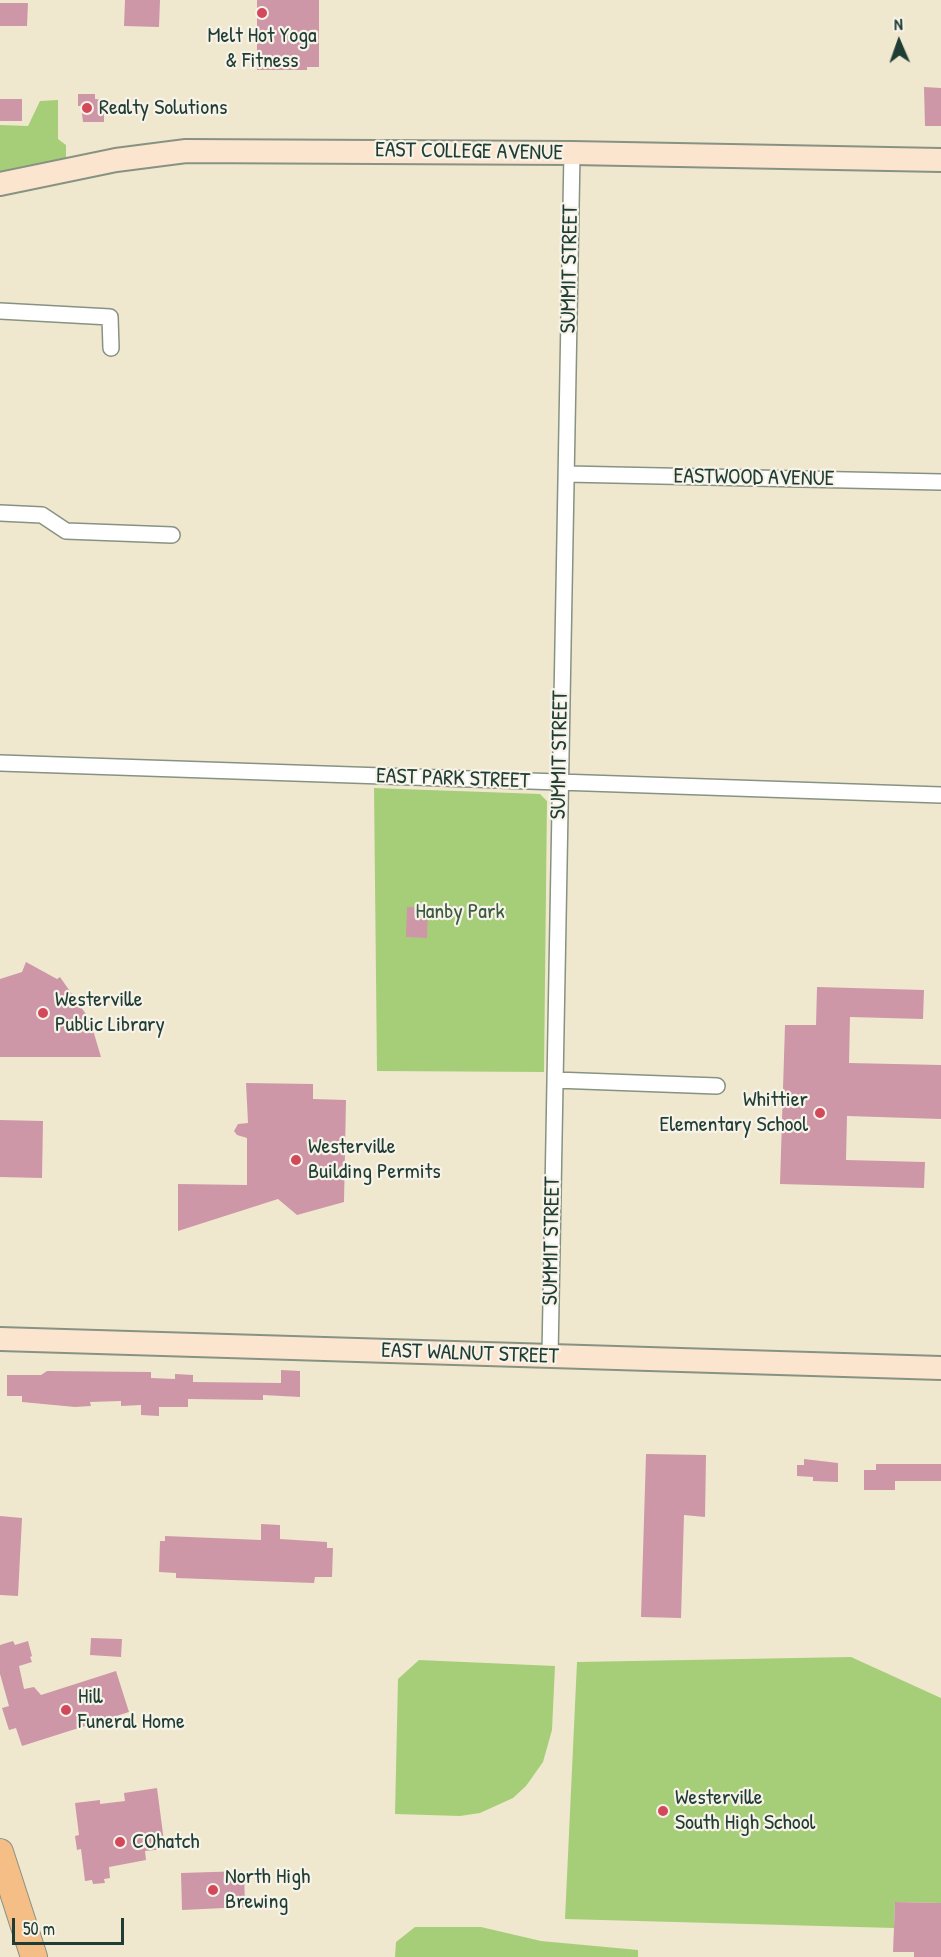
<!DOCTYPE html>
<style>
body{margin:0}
#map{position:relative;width:941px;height:1957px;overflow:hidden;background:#efe8cf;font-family:"Patrick Hand",sans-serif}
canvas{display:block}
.north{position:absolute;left:869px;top:12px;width:60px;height:60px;-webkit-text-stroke:4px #f7f3e8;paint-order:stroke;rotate:358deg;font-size:16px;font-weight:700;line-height:24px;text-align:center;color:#1f3d34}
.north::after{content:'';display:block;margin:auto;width:21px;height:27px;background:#1f3d34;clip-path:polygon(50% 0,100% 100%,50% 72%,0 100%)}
.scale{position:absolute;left:12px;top:1918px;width:112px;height:27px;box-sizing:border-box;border:3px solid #1f3d34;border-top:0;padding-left:8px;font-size:18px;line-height:21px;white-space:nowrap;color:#1f3d34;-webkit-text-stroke:4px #f7f3e8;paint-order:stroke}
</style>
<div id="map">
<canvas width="941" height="1957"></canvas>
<div class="north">N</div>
<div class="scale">50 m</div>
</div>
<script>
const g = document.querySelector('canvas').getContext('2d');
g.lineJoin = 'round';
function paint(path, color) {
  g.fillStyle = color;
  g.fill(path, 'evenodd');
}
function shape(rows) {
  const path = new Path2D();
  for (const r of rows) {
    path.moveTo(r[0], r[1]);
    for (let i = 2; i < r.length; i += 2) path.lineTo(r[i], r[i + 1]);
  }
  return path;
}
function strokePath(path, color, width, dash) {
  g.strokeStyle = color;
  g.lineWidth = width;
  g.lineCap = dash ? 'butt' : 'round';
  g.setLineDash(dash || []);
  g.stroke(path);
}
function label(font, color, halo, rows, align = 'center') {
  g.font = font + ' "Patrick Hand",sans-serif';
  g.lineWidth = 4.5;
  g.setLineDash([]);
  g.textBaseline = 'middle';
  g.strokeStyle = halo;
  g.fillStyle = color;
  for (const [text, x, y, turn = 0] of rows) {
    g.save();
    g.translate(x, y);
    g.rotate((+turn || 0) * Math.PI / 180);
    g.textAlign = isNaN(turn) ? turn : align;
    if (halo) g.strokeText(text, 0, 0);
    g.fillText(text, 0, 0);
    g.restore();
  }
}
paint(shape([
 [58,100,58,139,66,145,66,160,0,172,0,125,28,126,40,101],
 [374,788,540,794,547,801,544,1072,377,1071],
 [851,1657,941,1698,941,1903,895,1902,894,1928,565,1919,577,1662],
 [419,1660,555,1666,552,1730,543,1762,526,1786,513,1798,480,1813,460,1816,395,1814,398,1679],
 [415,1927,481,1927,541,1941,638,1950,638,1957,395,1957,396,1942]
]), '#a6ce79');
paint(shape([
 [125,0,160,0,159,27,124,26],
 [257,0,319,0,319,67,307,67,307,70,257,70],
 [0,3,28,3,27,26,0,26],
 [924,87,941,88,941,126,925,126],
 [78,94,95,94,95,99,104,100,104,122,83,122,81,106,78,106],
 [0,99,22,99,22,121,0,121],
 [407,907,428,908,427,938,406,937],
 [26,962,57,979,60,977,90,1020,101,1057,0,1057,0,979,22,972],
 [817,987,924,990,923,1019,850,1017,849,1063,941,1065,941,1119,847,1116,846,1160,925,1162,924,1188,780,1184,785,1025,816,1025],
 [246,1083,313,1084,313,1099,346,1100,344,1202,297,1215,278,1199,178,1231,178,1184,247,1185,247,1138,237,1135,234,1131,238,1124,248,1123],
 [0,1120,43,1121,42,1178,0,1177],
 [281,1370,300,1371,300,1397,263,1395,263,1400,188,1399,188,1407,159,1407,159,1416,141,1415,141,1405,121,1406,121,1401,90,1402,91,1406,75,1407,22,1402,22,1396,7,1396,7,1375,41,1375,47,1371,151,1372,151,1378,175,1379,175,1374,193,1375,193,1382,281,1383],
 [646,1454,706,1455,705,1517,684,1515,681,1618,641,1617],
 [804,1459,838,1463,838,1482,813,1481,813,1477,797,1476,797,1465,804,1465],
 [876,1464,941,1464,941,1481,895,1481,895,1490,864,1490,864,1470,876,1470],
 [0,1516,22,1518,18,1596,0,1595],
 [261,1524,280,1525,280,1539,327,1542,327,1548,333,1548,332,1577,315,1577,314,1583,176,1578,176,1573,159,1572,160,1541,165,1541,165,1536,261,1540],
 [91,1638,122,1639,121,1657,90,1655],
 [13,1641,15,1645,28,1641,32,1656,30,1657,32,1662,19,1666,24,1689,34,1687,41,1695,116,1671,129,1712,22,1746,16,1728,9,1730,2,1708,9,1706,0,1674,0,1645],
 [157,1788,165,1849,145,1851,146,1860,109,1867,110,1878,104,1879,105,1883,93,1884,92,1880,85,1881,81,1849,77,1850,75,1836,79,1835,75,1803,100,1800,100,1804,125,1801,124,1793],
 [244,1871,245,1907,182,1910,181,1873],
 [895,1902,941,1903,941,1957,914,1957,914,1952,893,1952]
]), '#cd97a8');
const street = shape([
 [0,311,110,317,111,348],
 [567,474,941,482],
 [0,513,42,515,66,531,172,535],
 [0,763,941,795],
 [555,1080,717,1086],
 [550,1356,572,153]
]);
const secondary = shape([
 [0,184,116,160,186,151,572,153,941,160],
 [0,1339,941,1368]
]);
const primary = shape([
 [0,1852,34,1957]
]);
strokePath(street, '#879282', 18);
strokePath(secondary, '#879282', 26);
strokePath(primary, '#879282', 28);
strokePath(street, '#fff', 15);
strokePath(secondary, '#fbe5cf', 22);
strokePath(primary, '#f6be87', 26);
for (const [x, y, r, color] of [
 [262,13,6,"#d1495b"],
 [87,108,6,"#d1495b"],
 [43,1013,6,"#d1495b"],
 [820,1113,6,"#d1495b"],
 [296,1160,6,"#d1495b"],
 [66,1710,6,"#d1495b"],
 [663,1811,6,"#d1495b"],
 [120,1842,6,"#d1495b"],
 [213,1890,6,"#d1495b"]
]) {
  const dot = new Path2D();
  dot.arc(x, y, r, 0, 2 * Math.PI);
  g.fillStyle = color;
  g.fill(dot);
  strokePath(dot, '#f7f3e8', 2);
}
label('22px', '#1f3d34', '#f7f3e8', [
 ["Melt Hot Yoga",262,36,"center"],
 ["& Fitness",262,61,"center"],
 ["Realty Solutions",99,108],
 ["Westerville",55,1000],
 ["Public Library",55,1025],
 ["Whittier",808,1100,"right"],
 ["Elementary School",808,1125,"right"],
 ["Westerville",308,1147],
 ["Building Permits",308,1172],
 ["Hill",78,1697],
 ["Funeral Home",78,1722],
 ["Westerville",675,1798],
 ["South High School",675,1823],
 ["COhatch",132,1842],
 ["North High",225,1877],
 ["Brewing",225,1902]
], 'left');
label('22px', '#1f3d34', '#f7f3e8', [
 ["EAST COLLEGE AVENUE",469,152,1],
 ["SUMMIT STREET",570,269,-89],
 ["EASTWOOD AVENUE",754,478,1],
 ["SUMMIT STREET",560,755,-89],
 ["EAST PARK STREET",453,779,2],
 ["SUMMIT STREET",552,1241,-89],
 ["EAST WALNUT STREET",470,1354,2]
]);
label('22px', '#3a5a42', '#f7f3e8', [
 ["Hanby Park",460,912]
]);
</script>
